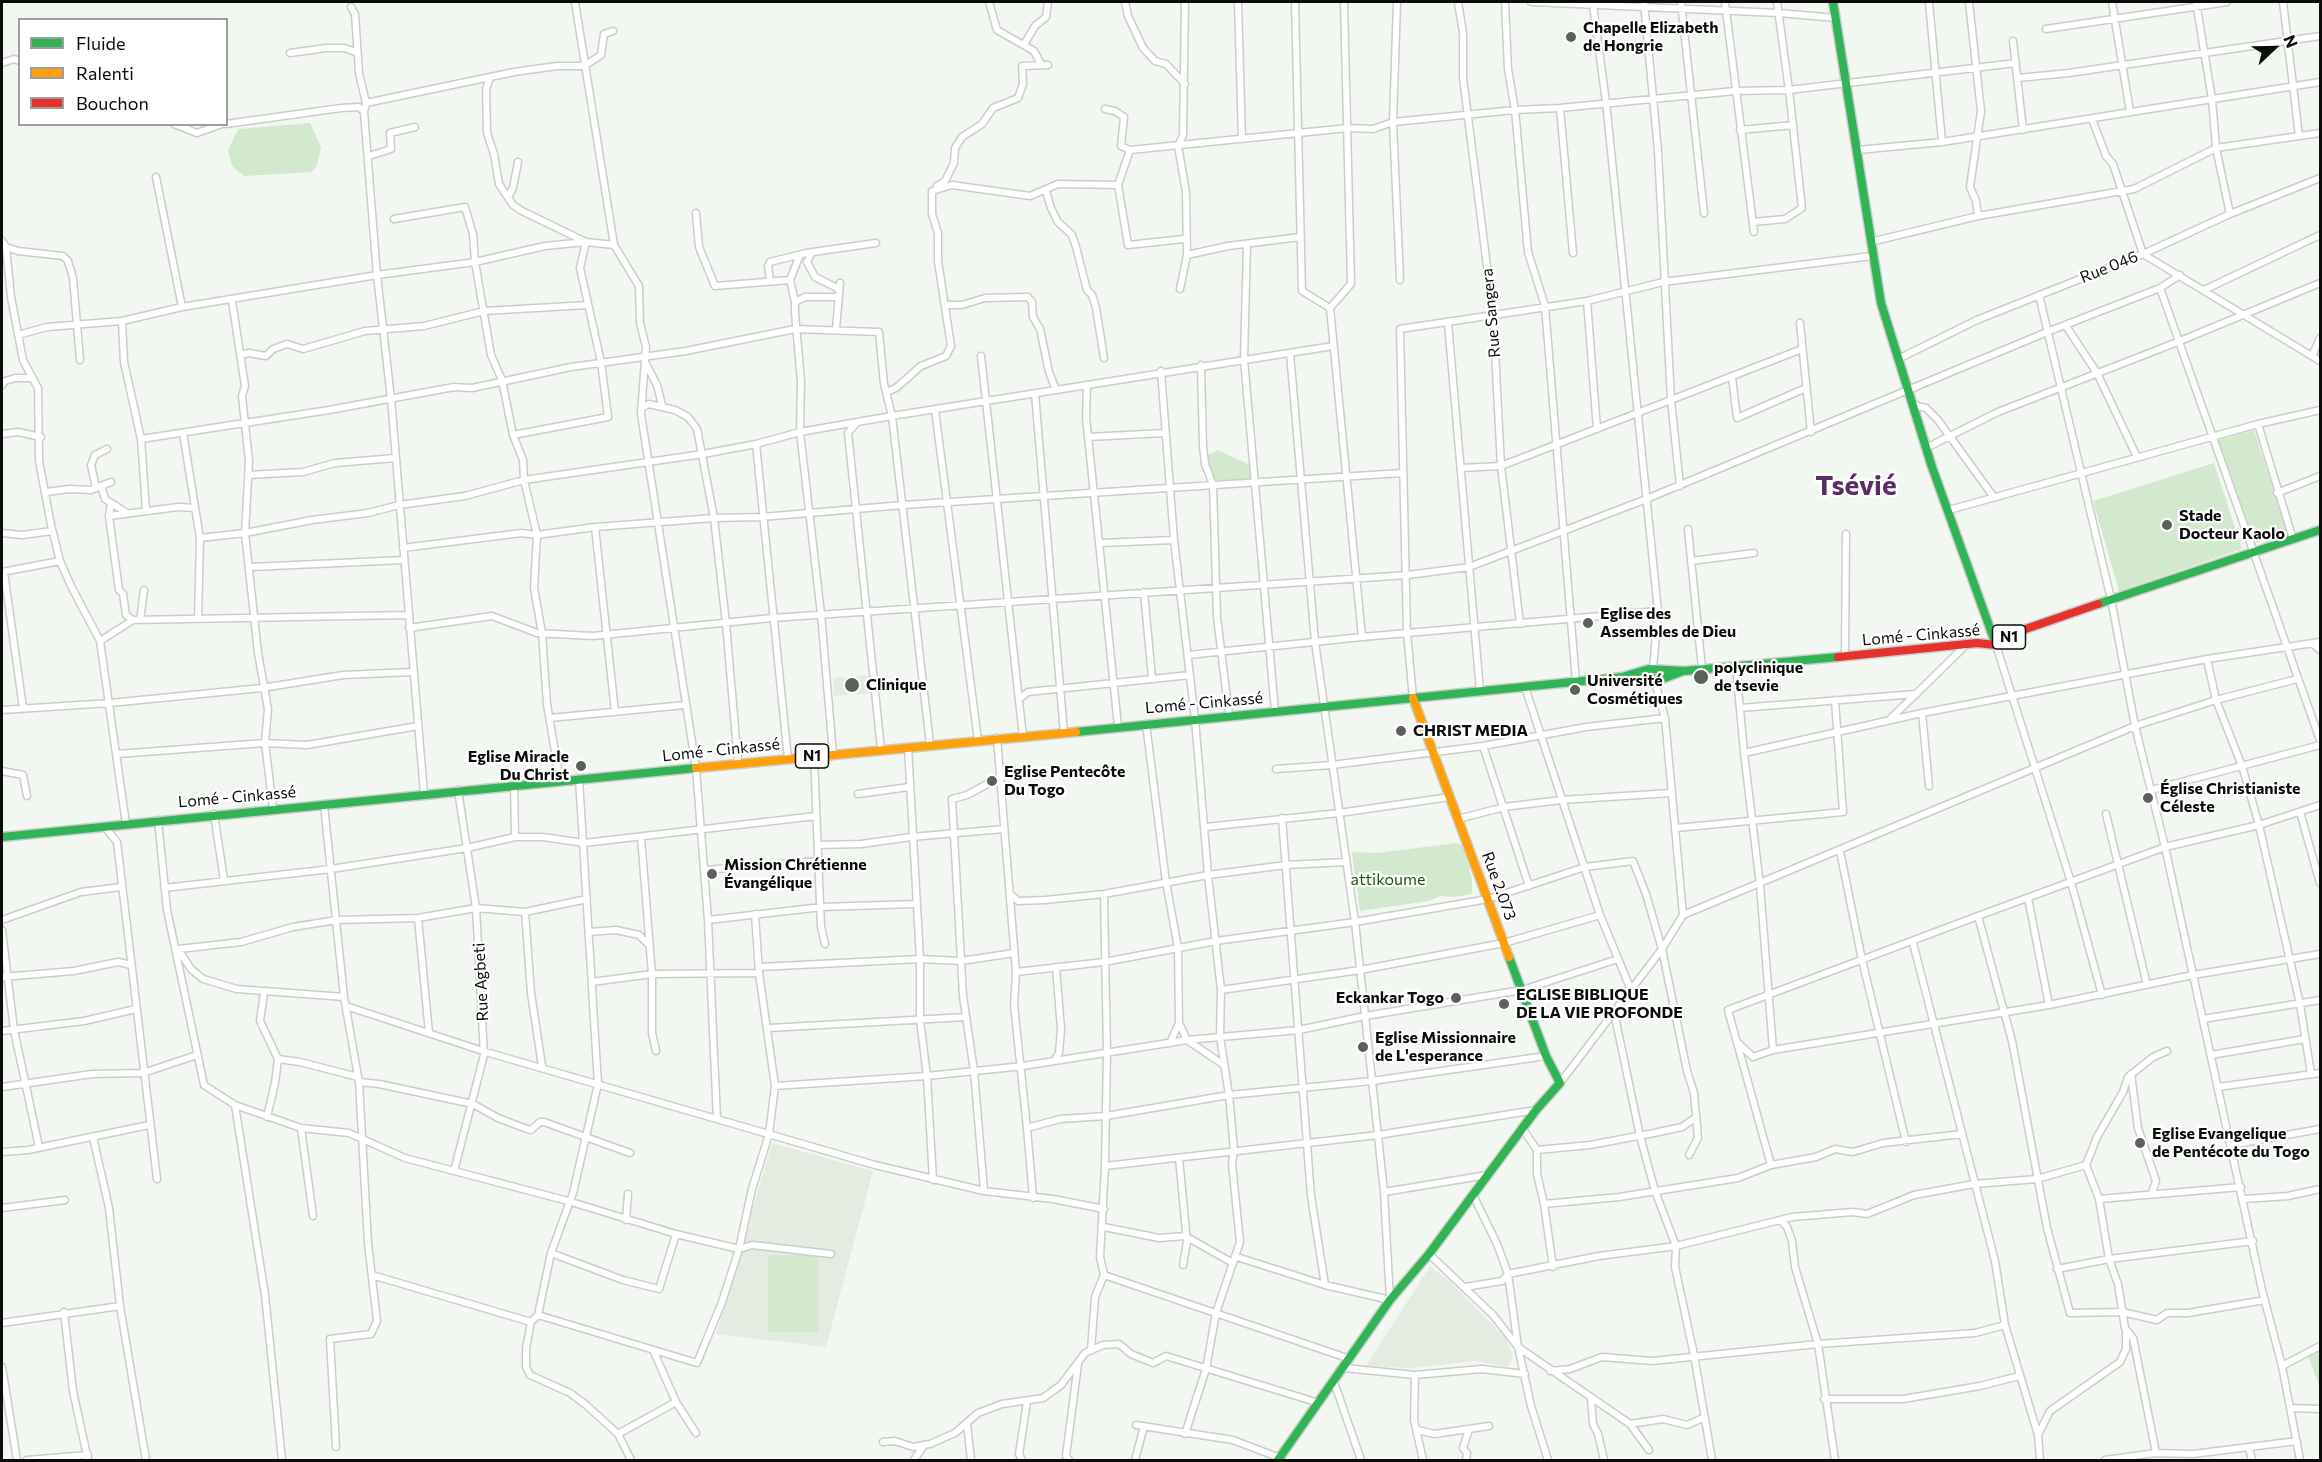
<!DOCTYPE html>
<meta charset="utf-8">
<style>
body{margin:0}
#map{position:relative;width:2322px;height:1462px;overflow:hidden;background:#f3f7f2;font-family:Commissioner,sans-serif}
canvas{display:block}
.frame{position:absolute;inset:0;border:3px solid #0b0d0b;pointer-events:none}
.legend{position:absolute;left:18px;top:18px;width:210px;height:108px;box-sizing:border-box;background:#fff;border:2px solid #9d9e9d;margin:0;padding:8px 10px;list-style:none;font-size:18px;color:#0b0d0b}
.legend li{display:flex;align-items:center;gap:12px;height:30px}
.legend b{width:30px;border:2px solid #9d9e9d}
.north{position:absolute;left:2244px;top:18px;width:60px;height:60px;-webkit-text-stroke:4px #fff;paint-order:stroke;rotate:68deg;font-size:16px;font-weight:700;line-height:24px;text-align:center;color:#0b0d0b}
.north::after{content:'';display:block;margin:auto;width:21px;height:27px;background:#0b0d0b;clip-path:polygon(50% 0,100% 100%,50% 72%,0 100%)}
</style>
<div id="map">
<canvas width="2322" height="1462"></canvas>
<div class="frame"></div>
<ul class="legend">
<li><b style="height:8px;background:#30b455"></b>Fluide</li>
<li><b style="height:8px;background:#ff9f0a"></b>Ralenti</li>
<li><b style="height:8px;background:#e5322d"></b>Bouchon</li>
</ul>
<div class="north">N</div>
</div>
<script>
const g = document.querySelector('canvas').getContext('2d');
g.lineJoin = 'round';
function paint(path, color) {
  g.fillStyle = color;
  g.fill(path, 'evenodd');
}
function shape(rows) {
  const path = new Path2D();
  for (const r of rows) {
    path.moveTo(r[0], r[1]);
    for (let i = 2; i < r.length; i += 2) path.lineTo(r[i], r[i + 1]);
  }
  return path;
}
function strokePath(path, color, width, dash) {
  g.strokeStyle = color;
  g.lineWidth = width;
  g.lineCap = dash ? 'butt' : 'round';
  g.setLineDash(dash || []);
  g.stroke(path);
}
function label(font, color, halo, rows, align = 'center') {
  g.font = font + ' Commissioner,sans-serif';
  g.lineWidth = 4.5;
  g.setLineDash([]);
  g.textBaseline = 'middle';
  g.strokeStyle = halo;
  g.fillStyle = color;
  for (const [text, x, y, turn = 0] of rows) {
    g.save();
    g.translate(x, y);
    g.rotate((+turn || 0) * Math.PI / 180);
    g.textAlign = isNaN(turn) ? turn : align;
    if (halo) g.strokeText(text, 0, 0);
    g.fillText(text, 0, 0);
    g.restore();
  }
}
paint(shape([
 [870,675,872,693,834,696,833,678],
 [772,1143,873,1171,826,1347,716,1334],
 [1430,1266,1447,1279,1506,1338,1513,1357,1508,1367,1476,1361,1410,1368,1366,1366]
]), '#e4ece2');
paint(shape([
 [310,123,321,147,317,165,312,172,244,176,232,166,228,150,238,129],
 [2254,430,2287,532,2254,544,2218,440],
 [1218,450,1252,466,1251,482,1220,483,1207,469,1206,456],
 [2214,463,2242,549,2119,591,2093,501],
 [1457,843,1462,846,1465,853,1472,879,1472,894,1454,897,1440,896,1429,901,1360,911,1352,852,1377,853],
 [768,1255,818,1255,818,1332,768,1332],
 [2320,1346,2320,1388,2307,1353]
]), '#d3e9cd');
const street = shape([
 [575,2,614,245],
 [989,2,997,30,1034,51,1041,64],
 [1125,2,1128,16,1143,48,1155,61,1166,64,1185,84],
 [1238,2,1242,139],
 [1295,2,1302,291,1330,308],
 [1344,2,1351,284,1330,308,1362,637],
 [1397,2,1393,122,1400,280],
 [1458,2,1463,33,1463,78,1493,313,1501,466,1520,624],
 [1505,2,1508,69,1515,110,1528,252,1545,306,1576,682],
 [1531,2,1779,13,1836,18],
 [1644,2,1658,151,1671,400,1680,486],
 [1681,2,1704,213],
 [1725,2,1754,232],
 [1929,2,1942,142,2320,82],
 [1969,2,1981,111,1970,187,1976,201,1978,216],
 [2112,2,2130,112],
 [2196,2,2212,99,2216,148,2230,214],
 [2283,2,2299,136],
 [1593,5,1606,102,1658,611,1653,669],
 [351,7,355,14,359,73,366,103,364,112,377,275,391,399,424,794],
 [2046,29,2227,2],
 [2013,41,2023,130],
 [1025,43,1035,26,1046,17,1048,2],
 [290,53,326,48,344,48,356,52],
 [2,63,14,59,20,61],
 [490,78,486,89,487,133,494,154,499,184,513,205,522,211,586,242],
 [2018,78,2069,73,2320,36],
 [366,103,514,72,557,66,584,66,601,55,604,34,613,31],
 [1560,108,1573,253],
 [1105,109,1115,111,1124,117,1121,146,1130,150],
 [2092,119,2106,156,2113,164,2143,254,2320,361],
 [174,124,197,133,222,124],
 [226,124,341,108,359,107,364,112],
 [1740,130,1793,125],
 [1858,150,1942,142],
 [369,156,391,149,390,133,415,127],
 [156,177,182,307],
 [937,186,945,181,954,163,955,148,962,137,982,124,993,108,1018,98,1023,84,1022,66,1048,65],
 [1046,191,1051,208,1058,222,1072,235,1076,247,1087,290,1092,295,1096,308,1104,358],
 [508,197,513,188,518,162],
 [696,213,699,247,715,286,790,280],
 [394,219,465,207,473,234,475,262,491,355,502,380,513,435,523,460,524,480,537,535,534,588,542,633,547,704,560,781],
 [1753,222,1785,219,1802,208,1789,90,2016,63],
 [1184,239,1128,245,1118,185,1130,150,1348,128,1373,129,1393,122,1515,110,1560,108,1735,91,1789,90,1777,2],
 [2,241,6,247,11,297,23,360,38,388,39,461,51,525,60,561,71,586,100,641,126,824],
 [1870,242,1978,216,2134,189,2216,148,2320,133],
 [1247,244,1244,359,1275,711],
 [6,247,18,251,63,256,68,261,73,278,80,360],
 [811,254,807,262,815,277,839,289],
 [1187,255,1228,246,1300,237],
 [770,280,768,266,770,262,806,253,876,243],
 [2160,288,2320,740],
 [1180,289,1187,255,1186,192,1178,146,1183,135,1185,2],
 [2204,290,2320,235],
 [2039,295,2111,599,2135,726,2165,847,2262,1290,2282,1366,2300,1460],
 [232,301,245,386,242,396,249,461,245,533,258,653,268,709,265,743,273,808],
 [1587,301,1597,429],
 [795,302,790,280,799,257],
 [945,305,962,305,985,298,1028,297,1032,302,1033,317,1040,329,1049,372,1056,390],
 [122,321,124,362,141,439,146,510],
 [1448,323,1480,691],
 [1800,323,1811,432],
 [2066,326,2097,373,2137,457],
 [836,329,840,283],
 [18,335,47,327,122,321,182,307,377,275,475,262,545,246,586,242,614,245,639,286,640,323,646,347,641,414,696,768,708,920,717,1119],
 [240,355,249,353,266,356,273,349,287,344,303,349,365,331,424,326,484,311,588,305],
 [981,356,1023,737],
 [2312,356,2320,338],
 [1898,359,1977,320,2143,254,2230,214,2320,178],
 [646,364,657,385,662,405],
 [1201,365,1203,446,1205,464,1213,485,1217,617,1229,715],
 [1161,371,1174,540,1195,719,1208,875,1221,990,1220,1037,1229,1095,1234,1150,1232,1164,1240,1242,1216,1313,1206,1369,1185,1434],
 [1732,377,1737,418,1806,388],
 [2,385,5,381,15,378,32,378],
 [1087,385,1086,417,1118,726],
 [886,392,896,388,921,366,946,356,951,346,938,261,938,233,932,214,932,191,952,185,1030,196,1058,184,1118,185],
 [1035,394,1064,733],
 [1913,405,1926,408,1938,420,1993,496],
 [935,410,978,740],
 [857,422,848,433,881,749],
 [2258,424,2293,539],
 [183,433,200,538,198,619],
 [2,434,18,432,41,437],
 [513,435,608,417,601,362,580,268,586,242],
 [1088,437,1165,433],
 [141,439,329,410,454,387,472,388,571,367,686,351,795,329,879,332,884,384,892,416,930,744],
 [756,444,788,759],
 [1926,448,1998,412,2180,341,2320,283],
 [1461,468,1501,466,1802,349],
 [248,475,303,472,335,463,395,458],
 [101,486,105,499,127,513],
 [96,488,91,465,95,455,107,449],
 [46,492,69,489,91,490,111,482],
 [2277,493,2320,476],
 [111,503,109,516,119,590,123,594,126,615,133,620],
 [1949,510,2258,424,2320,410],
 [109,516,178,507,195,508],
 [595,527,615,712],
 [1688,529,1702,669],
 [2,533,22,535,52,531],
 [200,538,245,533,312,520,368,513,399,505,465,496,524,480,703,454,756,444,800,432,892,416,1333,346],
 [1100,543,1174,540],
 [403,548,521,533,537,535,595,527,714,518,697,429,688,417,675,410,649,404,641,408],
 [1691,561,1754,553],
 [251,567,404,560],
 [2,572,60,561],
 [4,572,23,708],
 [1144,592,1152,678],
 [140,620,144,590],
 [409,628,492,616,537,633,593,636,772,618,1408,575,1469,567,1644,500,2047,332,2160,288,2180,275],
 [100,641,133,620,407,615],
 [2312,643,2320,650],
 [1996,645,2071,882,2102,995],
 [1188,655,1362,637,1658,611],
 [1845,656,1846,534],
 [2207,659,2216,700,2242,766,2259,825,2300,1004,2311,1074],
 [1736,666,1744,753,1760,885,1773,1050],
 [1654,679,1665,718,1683,915],
 [1525,687,1600,915,1631,990],
 [1413,698,1407,633,1400,329,1587,301,1663,282,1872,256],
 [1019,699,1028,692,1190,675],
 [1740,708,1916,694,1963,648],
 [2,710,110,703,262,688,343,675,413,672],
 [1922,713,1929,786],
 [550,718,685,705],
 [1891,718,1916,694],
 [1146,724,1166,882,1178,948,1179,1023,1187,1040,1224,1065],
 [997,738,1016,972,1014,1005,1027,1128,1060,1119,1106,1116,1229,1095,1372,1081,1546,1056],
 [1483,746,1529,886],
 [908,747,920,959,920,1020,927,1076,933,1180],
 [1744,753,1922,713,2207,659,2320,642],
 [117,754,265,743,307,745,418,726],
 [833,754,821,614,800,432,801,382,795,313,795,302,805,297,839,297],
 [814,756,821,927,825,944],
 [738,763,726,623,714,518,762,517,903,505,1402,473],
 [1276,769,1332,765,1483,746,1586,727,1665,718],
 [2,771,23,775,27,796],
 [579,779,598,1084,573,1193,551,1253,538,1315,531,1322,526,1348,526,1367,530,1375,570,1393,585,1404,618,1434,631,1460],
 [514,785,515,837],
 [2151,790,2320,745],
 [858,794,909,787],
 [324,805,344,997,359,1082,368,1243,377,1321,371,1334,330,1339,336,1447],
 [2300,812,2320,883],
 [214,814,224,880],
 [2106,814,2147,985],
 [1282,818,1311,1196,1325,1285],
 [1458,819,1504,807,1561,800,1671,793],
 [158,820,167,910,204,1085,235,1105,301,1128,349,1133,405,1158,568,1201,676,1234,739,1249,752,1245,831,1254],
 [104,826,117,842,157,1179],
 [1206,827,1339,813,1450,797],
 [1676,828,1843,812,1835,700],
 [641,837,652,974,652,1033,656,1051],
 [818,845,861,844,911,837,1004,829],
 [1840,851,1862,960,1906,1142],
 [704,870,819,861],
 [164,888,331,869,467,848,515,837,543,837,584,843,816,816],
 [1010,894,1018,901,1045,900,1104,894,1208,875,1286,865,1346,862],
 [1104,894,1107,1052,1105,1166],
 [2028,898,2049,1005],
 [525,912,531,993,542,1066],
 [418,918,429,1033],
 [2,920,81,892,121,887],
 [708,920,822,907,915,904],
 [2,930,14,1030,39,1147],
 [589,932,616,930,639,935,649,945],
 [1913,943,1995,1261,2005,1325,2038,1435],
 [178,949,191,969,203,979,237,989,344,997],
 [179,949,241,942,293,927,337,920,418,918,476,908,525,912,587,899],
 [759,967,920,959,961,961,1014,953],
 [1016,972,1104,962,1216,941,1355,922,1488,899,1585,867,1633,861,1646,894,1662,949,1687,1071,1694,1093,1698,1138,1689,1155],
 [2,977,74,971,118,962,131,965],
 [592,982,652,974,759,973],
 [1221,990,1360,970,1504,943,1600,915],
 [264,993,260,1021,278,1059,275,1083,267,1117],
 [346,1006,486,1052,875,1165,984,1191,1053,1199,1104,1209],
 [1614,1012,1640,1136,1655,1191,1676,1246,1675,1267,1694,1355,1712,1460],
 [2203,1019,2320,1000],
 [769,1028,966,1017],
 [2,1031,84,1021,136,1009],
 [1170,1043,1179,1023],
 [1738,1043,1753,1057,1773,1050,2049,1005,2193,975,2320,954],
 [2211,1055,2305,1039],
 [278,1059,300,1062,358,1077],
 [1054,1061,1059,1053,1061,1029,1056,967],
 [2131,1074,2138,1128,2156,1181,2152,1193],
 [359,1082,379,1084,473,1104,498,1118,527,1129,531,1130,540,1122,544,1122,630,1153],
 [1560,1083,1662,949,1683,915,2135,726,2216,700,2297,679],
 [775,1086,927,1076,1023,1066,1187,1040,1299,1030,1365,1016,1522,990,1618,959],
 [2,1087,92,1074,143,1073,197,1055],
 [2218,1087,2320,1073],
 [235,1105,265,1295,282,1460],
 [301,1128,313,1216],
 [1027,1128,1033,1198],
 [1522,1128,1537,1150,1537,1174,1544,1204,1553,1267],
 [93,1137,109,1208,120,1306,146,1460],
 [2231,1145,2320,1129],
 [1537,1150,1590,1145,1654,1133,1682,1127,1695,1118],
 [2,1152,28,1150,149,1125],
 [1179,1158,1187,1242,1183,1265],
 [1771,1165,1728,1010,1978,916],
 [454,1171,484,1055,476,908,458,790],
 [984,1191,974,1071,963,996,952,799,967,795,1000,777],
 [1384,1192,1487,1175],
 [1473,1195,1497,1244,1508,1274,1518,1347,1531,1406,1548,1460],
 [2099,1199,2241,1187],
 [2244,1199,2288,1196,2320,1189],
 [1544,1204,1619,1197,1738,1178,1771,1165,1816,1157,1835,1149,1853,1152,1883,1143,1962,1134],
 [2,1208,65,1200],
 [626,1220,628,1194],
 [1781,1220,1787,1227,1792,1241,1795,1267,1818,1344,1835,1460],
 [1104,1227,1159,1238,1185,1236,1231,1262],
 [551,1253,623,1280,659,1289,676,1234],
 [1429,1254,1493,1315,1518,1347,1630,1424,1663,1419,1687,1425,1705,1417],
 [1237,1257,1325,1285,1390,1300,1384,1192,1355,922,1315,642,1290,353],
 [2057,1269,2109,1259,2253,1241],
 [372,1275,531,1322],
 [1104,1275,1350,1359],
 [1465,1287,1502,1281,1508,1274,1599,1256,1676,1246,1792,1217,1853,1212,1867,1214,1914,1195,1974,1184,2037,1179,2086,1165],
 [2265,1300,2188,1313,2167,1313,2157,1320,2122,1312,2070,1313,2047,1228,2012,1041,1978,916,2165,847,2259,825,2320,805],
 [64,1312,73,1391,88,1460],
 [538,1315,697,1363,722,1302,739,1249,752,1189,769,1134,775,1086,759,973,755,914],
 [2,1323,120,1306],
 [1091,1350,1095,1297,1104,1275,1100,1257,1105,1166,1378,1135,1536,1110],
 [654,1352,676,1402,696,1433],
 [2282,1366,2320,1346],
 [2,1367,17,1460],
 [1344,1368,1415,1375,1482,1369,1525,1374],
 [1550,1371,1570,1369,1602,1357,1652,1361,1818,1344,1975,1333,2005,1325],
 [1415,1375,1414,1420,1423,1460],
 [1334,1382,1361,1460],
 [1591,1399,1593,1424,1598,1434,1604,1460],
 [1824,1399,1903,1399,1980,1386,2019,1376],
 [2291,1408,2320,1409],
 [967,1424,971,1460],
 [1630,1424,1649,1450],
 [1136,1425,1233,1440,1280,1458],
 [1418,1430,1434,1434,1489,1426],
 [618,1434,676,1402],
 [883,1442,895,1441,913,1447,930,1444,955,1433,978,1413,1002,1404,1043,1398,1061,1385,1085,1353,1103,1345,1119,1344,1131,1354,1153,1363,1166,1356,1319,1403],
 [2249,1448,2252,1460],
 [2156,1453,2133,1338,2125,1328,2118,1284,2109,1259,2099,1199,2086,1165,2097,1137,2123,1092,2128,1077,2153,1057,2167,1051],
 [27,1460,88,1455],
 [914,1460,924,1445],
 [1022,1460,1019,1454,1027,1402],
 [1069,1460,1066,1456,1078,1364],
 [1135,1460,1144,1426],
 [1466,1460,1467,1453,1463,1448,1469,1429],
 [2040,1460,2038,1435,2050,1411,2120,1362,2126,1349,2126,1331],
 [2105,1460,2156,1453,2193,1454,2297,1441]
]);
const fast = shape([
 [1833,2,1881,303,1932,467,1996,645],
 [2098,604,2320,530],
 [1629,677,1662,679,1683,671],
 [1076,732,1622,677,1649,669,1684,671,1838,657],
 [2,837,696,768],
 [1278,1460,1390,1300,1429,1254,1536,1110,1560,1083,1546,1056,1509,957]
]);
const slow = shape([
 [1413,698,1509,957],
 [696,768,1076,732]
]);
const jam = shape([
 [1838,657,1977,643,1996,645,2014,633,2098,604]
]);
strokePath(street, '#cacdc9', 9);
strokePath(fast, '#cacdc9', 11);
strokePath(slow, '#cacdc9', 11);
strokePath(jam, '#cacdc9', 11);
strokePath(street, '#fdfefd', 6);
strokePath(fast, '#30b455', 8);
strokePath(slow, '#ff9f0a', 8);
strokePath(jam, '#e5322d', 8);
for (const [x, y, r, color] of [
 [1571,37,6,"#5c5f5c"],
 [2167,525,6,"#5c5f5c"],
 [1588,623,6,"#5c5f5c"],
 [1701,677,8,"#5c5f5c"],
 [852,685,8,"#5c5f5c"],
 [1575,690,6,"#5c5f5c"],
 [1401,731,6,"#5c5f5c"],
 [581,766,6,"#5c5f5c"],
 [992,781,6,"#5c5f5c"],
 [2148,798,6,"#5c5f5c"],
 [712,874,6,"#5c5f5c"],
 [1456,998,6,"#5c5f5c"],
 [1504,1004,6,"#5c5f5c"],
 [1363,1047,6,"#5c5f5c"],
 [2140,1143,6,"#5c5f5c"]
]) {
  const dot = new Path2D();
  dot.arc(x, y, r, 0, 2 * Math.PI);
  g.fillStyle = color;
  g.fill(dot);
  strokePath(dot, '#fff', 2);
}
for (const [x, y, w] of [
 [2009,637,33],
 [812,756,33]
]) {
  const box = new Path2D();
  box.roundRect(x - w / 2, y - 12, w, 24, 4.5);
  g.fillStyle = '#fff';
  g.fill(box);
  strokePath(box, '#0b0d0b', 1.5);
}
label('bold 15px', '#0b0d0b', null, [
 ["N1",2009,637],
 ["N1",812,756]
]);
label('bold 16px', '#0b0d0b', '#fff', [
 ["Chapelle Elizabeth",1583,28],
 ["de Hongrie",1583,46],
 ["Stade",2179,516],
 ["Docteur Kaolo",2179,534],
 ["Eglise des",1600,614],
 ["Assembles de Dieu",1600,632],
 ["polyclinique",1714,668],
 ["de tsevie",1714,686],
 ["Université",1587,681],
 ["Cosmétiques",1587,699],
 ["Clinique",866,685],
 ["CHRIST MEDIA",1413,731],
 ["Eglise Miracle",569,757,"right"],
 ["Du Christ",569,775,"right"],
 ["Eglise Pentecôte",1004,772],
 ["Du Togo",1004,790],
 ["Église Christianiste",2160,789],
 ["Céleste",2160,807],
 ["Mission Chrétienne",724,865],
 ["Évangélique",724,883],
 ["EGLISE BIBLIQUE",1516,995],
 ["DE LA VIE PROFONDE",1516,1013],
 ["Eckankar Togo",1444,998,"right"],
 ["Eglise Missionnaire",1375,1038],
 ["de L'esperance",1375,1056],
 ["Eglise Evangelique",2152,1134],
 ["de Pentécote du Togo",2152,1152]
], 'left');
label('16px', '#0b0d0b', '#fff', [
 ["Rue 046",2109,267,-22],
 ["Rue Sangera",1491,313,-95],
 ["Lomé - Cinkassé",1921,635,-5],
 ["Lomé - Cinkassé",1204,703,-5],
 ["Lomé - Cinkassé",721,750,-6],
 ["Lomé - Cinkassé",237,797,-5],
 ["Rue 2.073",1499,886,70],
 ["Rue Agbeti",481,982,-93]
]);
label('16px', '#1c5106', '#fff', [
 ["attikoume",1388,880]
]);
label('bold 28px', '#582e63', '#fff', [
 ["Tsévié",1856,486]
]);
</script>
